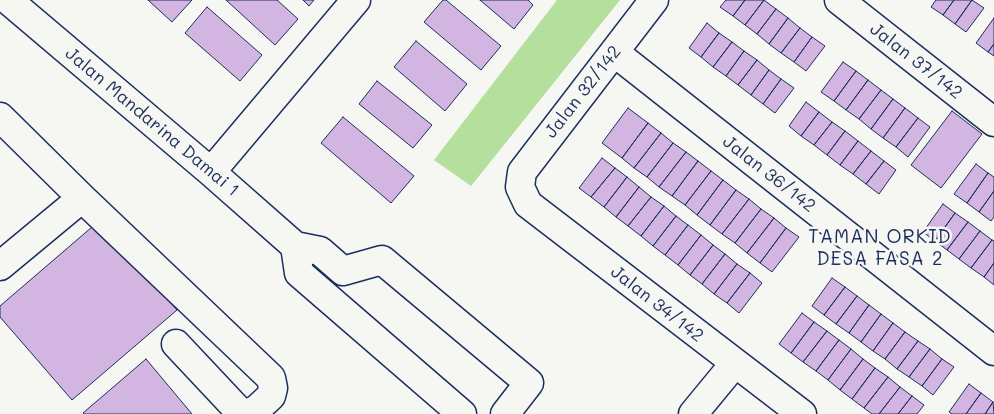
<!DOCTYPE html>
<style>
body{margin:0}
canvas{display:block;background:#f6f6f2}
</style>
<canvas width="994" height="414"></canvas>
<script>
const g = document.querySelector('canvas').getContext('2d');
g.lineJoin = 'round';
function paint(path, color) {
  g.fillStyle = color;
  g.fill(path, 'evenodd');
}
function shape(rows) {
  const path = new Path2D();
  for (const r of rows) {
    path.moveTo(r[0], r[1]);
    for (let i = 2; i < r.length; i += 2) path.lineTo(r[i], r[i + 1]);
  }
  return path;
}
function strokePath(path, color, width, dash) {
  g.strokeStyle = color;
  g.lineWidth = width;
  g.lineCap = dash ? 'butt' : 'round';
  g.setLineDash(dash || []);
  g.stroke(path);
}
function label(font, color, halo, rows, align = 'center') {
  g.font = font + ' Mali,sans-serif';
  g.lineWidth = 5;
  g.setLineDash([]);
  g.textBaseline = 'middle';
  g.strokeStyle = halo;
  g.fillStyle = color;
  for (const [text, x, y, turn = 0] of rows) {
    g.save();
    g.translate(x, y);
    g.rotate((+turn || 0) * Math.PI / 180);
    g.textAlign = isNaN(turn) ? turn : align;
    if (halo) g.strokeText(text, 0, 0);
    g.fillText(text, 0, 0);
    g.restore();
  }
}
paint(shape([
 [557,0,620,0,471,186,434,160]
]), '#b4df9d');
const building = shape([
 [148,0,192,0,172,22,148,0],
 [226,0,277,0,298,19,275,45,226,0],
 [303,0,314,0,309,6,303,0],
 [443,0,446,0,501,46,481,70,424,22,443,0],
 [480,0,528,0,533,5,514,29,480,0],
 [726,0,745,0,733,16,720,7,726,0],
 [745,0,764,0,745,25,733,16,745,0],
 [764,0,776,9,757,34,745,25,764,0],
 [936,0,954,0,943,15,931,7,936,0],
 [954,0,972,0,955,24,943,15,954,0],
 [972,0,984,8,966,32,955,24,972,0],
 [207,7,262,55,240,81,185,33,207,7],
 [776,9,788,18,769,44,757,34,776,9],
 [788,18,800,28,781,53,769,44,788,18],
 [994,18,994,44,988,52,976,43,994,18],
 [707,23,719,33,701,57,689,48,707,23],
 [800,28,812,37,794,62,781,53,800,28],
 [719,33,732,42,713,67,701,57,719,33],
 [812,37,825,46,806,71,794,62,812,37],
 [416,41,467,84,445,111,394,67,416,41],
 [732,42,744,51,726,76,713,67,732,42],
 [994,44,994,56,988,52,994,44],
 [744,51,757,60,738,85,726,76,744,51],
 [757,60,769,70,751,95,738,85,757,60],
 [843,62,856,71,834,101,821,92,843,62],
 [769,70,781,79,763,104,751,95,769,70],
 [856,71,868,80,846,110,834,101,856,71],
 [781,79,794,88,775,113,763,104,781,79],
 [868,80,881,90,859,119,846,110,868,80],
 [377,81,432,125,413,148,359,104,377,81],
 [881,90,893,99,871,129,859,119,881,90],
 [893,99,905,108,883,138,871,129,893,99],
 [806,102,819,112,801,136,789,126,806,102],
 [628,108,648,123,622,158,602,143,628,108],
 [905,108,918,118,896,147,883,138,905,108],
 [952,111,982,134,941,188,911,165,952,111],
 [819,112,832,122,814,145,801,136,819,112],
 [343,117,414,176,391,203,321,143,343,117],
 [918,118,930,127,908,157,896,147,918,118],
 [832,122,845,131,827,155,814,145,832,122],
 [648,123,661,133,634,168,622,158,648,123],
 [845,131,858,141,840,165,827,155,845,131],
 [661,133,673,143,647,177,634,168,661,133],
 [858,141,871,151,853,174,840,165,858,141],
 [673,143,686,152,659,187,647,177,673,143],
 [871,151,884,161,866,184,853,174,871,151],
 [686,152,698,161,672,196,659,187,686,152],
 [602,158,615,168,591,197,579,188,602,158],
 [698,161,711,171,685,205,672,196,698,161],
 [884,161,896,170,879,194,866,184,884,161],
 [976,164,988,173,967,203,954,194,976,164],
 [615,168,627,177,604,207,591,197,615,168],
 [711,171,723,180,697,215,685,205,711,171],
 [988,173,994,177,994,191,979,212,967,203,988,173],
 [627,177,639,187,616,217,604,207,627,177],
 [723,180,736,190,710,225,697,215,723,180],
 [639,187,651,197,628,226,616,217,639,187],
 [736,190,749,199,722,234,710,225,736,190],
 [994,191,994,217,991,221,979,212,994,191],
 [651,197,664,206,641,236,628,226,651,197],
 [749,199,761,209,735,243,722,234,749,199],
 [943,204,955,213,935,241,923,232,943,204],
 [664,206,676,216,653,246,641,236,664,206],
 [761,209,774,218,747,253,735,243,761,209],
 [955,213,968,222,947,250,935,241,955,213],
 [676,216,688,225,665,255,653,246,676,216],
 [774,218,786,228,760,263,747,253,774,218],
 [99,221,177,310,72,400,0,317,0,306,99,221],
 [968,222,980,231,959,259,947,250,968,222],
 [688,225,701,235,678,265,665,255,688,225],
 [786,228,799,237,772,272,760,263,786,228],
 [980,231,992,240,971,268,959,259,980,231],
 [701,235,713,245,690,275,678,265,701,235],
 [992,240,994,241,994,263,984,277,971,268,992,240],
 [713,245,725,254,702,284,690,275,713,245],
 [725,254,737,264,714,294,702,284,725,254],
 [994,263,994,285,984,277,994,263],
 [737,264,750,273,727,303,714,294,737,264],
 [750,273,762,283,739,313,727,303,750,273],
 [832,278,845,287,824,315,812,306,832,278],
 [845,287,857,296,836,324,824,315,845,287],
 [857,296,869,305,849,333,836,324,857,296],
 [869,305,881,314,861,342,849,333,869,305],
 [802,313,814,322,791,353,779,344,802,313],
 [881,314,893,323,873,351,861,342,881,314],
 [814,322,827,331,803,362,791,353,814,322],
 [893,323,905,332,885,359,873,351,893,323],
 [827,331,839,340,816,371,803,362,827,331],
 [905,332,918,341,897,369,885,359,905,332],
 [839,340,851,349,828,380,816,371,839,340],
 [918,341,930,349,909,377,897,369,918,341],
 [851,349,863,359,840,390,828,380,851,349],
 [930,349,942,359,922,386,909,377,930,349],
 [146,359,192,414,84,414,83,413,146,359],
 [863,359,875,368,852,399,840,390,863,359],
 [942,359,954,367,933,395,922,386,942,359],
 [875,368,888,377,864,408,852,399,875,368],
 [888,377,900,387,879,414,872,414,864,408,888,377],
 [969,384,981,393,966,414,952,414,949,412,969,384],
 [900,387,912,396,898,414,879,414,900,387],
 [981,393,993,402,985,414,966,414,981,393],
 [912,396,924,405,917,414,898,414,912,396],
 [993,402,994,414,985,414,993,402]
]);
paint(building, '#d3b5e2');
strokePath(building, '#1b2f5e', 1);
const minor = shape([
 [8,0,211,172,295,246],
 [654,0,522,172,520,187,528,204,802,414],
 [839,0,994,122],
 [614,52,994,351],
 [0,117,82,198,271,378,273,388,271,396,257,409,247,414],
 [211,172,356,0],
 [295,246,320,251,343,271,382,260,529,383,505,414],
 [295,246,299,273,462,414],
 [0,266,82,198],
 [176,344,239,411,247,414],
 [693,414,735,363]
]);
strokePath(minor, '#1b2f5e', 31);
strokePath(minor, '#f6f6f2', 28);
label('18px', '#1b2f5e', '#f6f6f2', [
 ["Jalan 37/142",916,61,38],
 ["Jalan 32/142",583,92,-52],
 ["Jalan Mandarina Damai 1",152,122,40],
 ["Jalan 36/142",769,174,38],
 ["Jalan 34/142",657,304,38]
]);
g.letterSpacing = '1px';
label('19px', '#1b2f5e', '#f6f6f2', [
 ["TAMAN ORKID",880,237],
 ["DESA FASA 2",880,259]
]);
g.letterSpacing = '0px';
</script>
